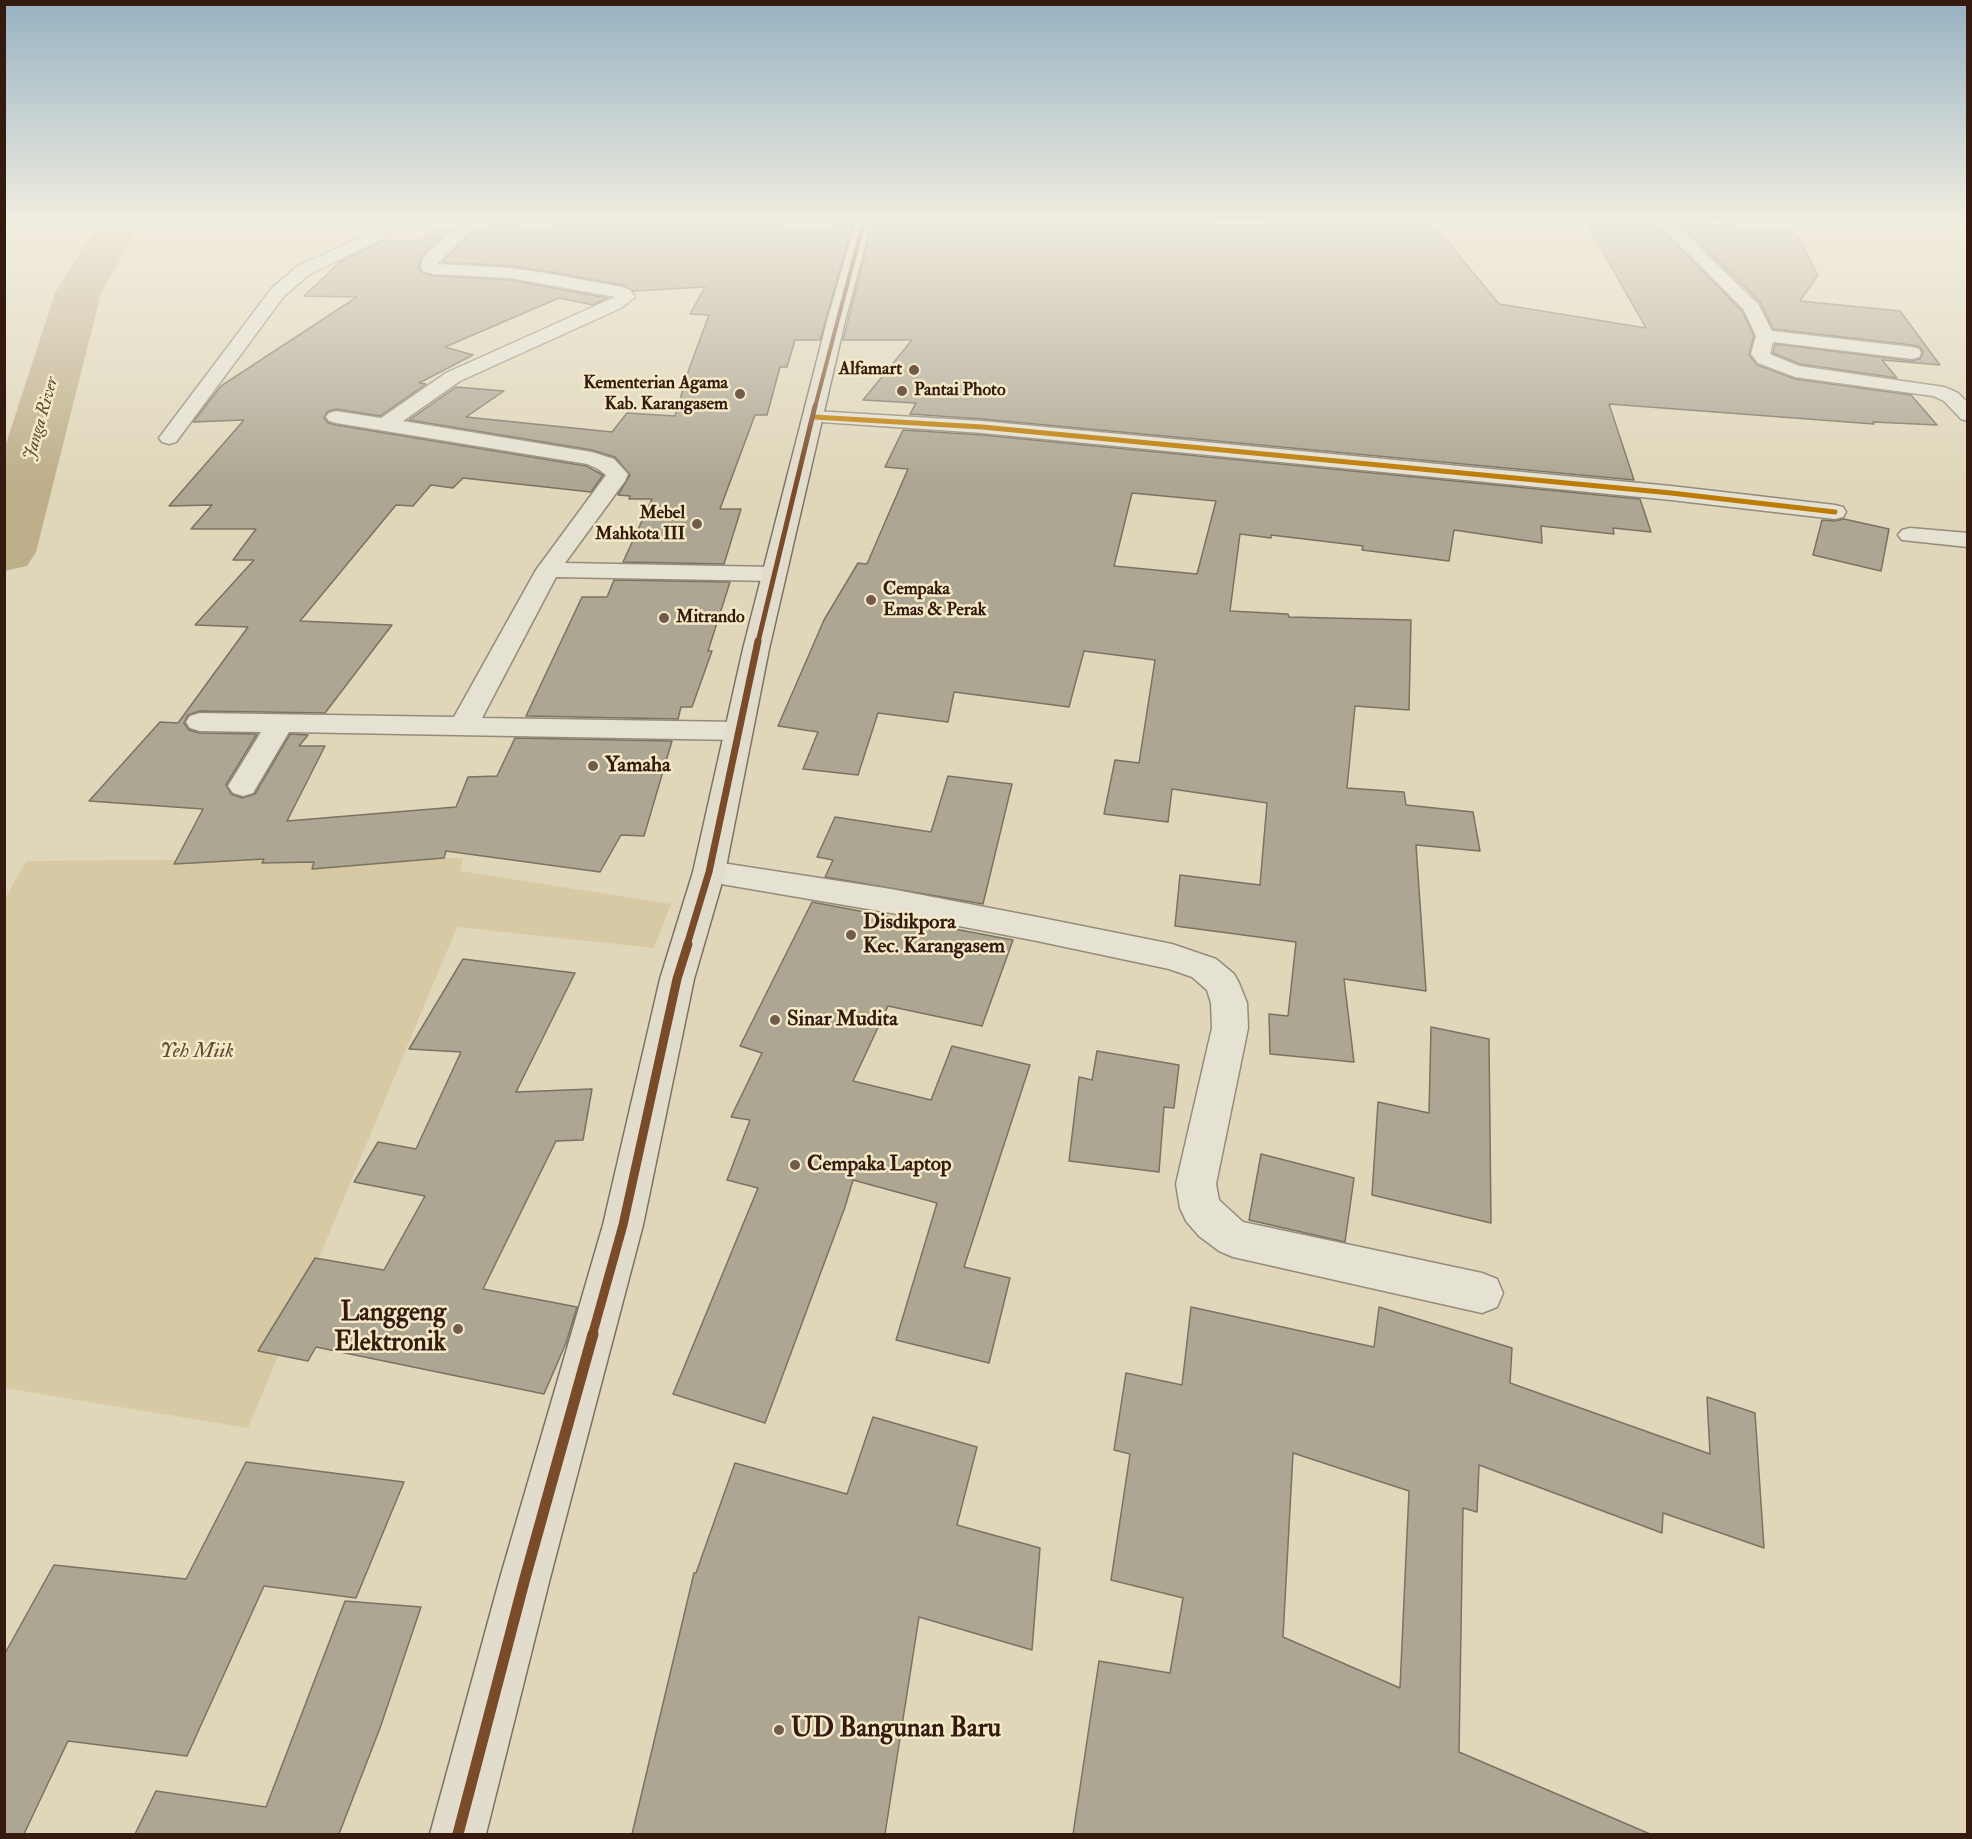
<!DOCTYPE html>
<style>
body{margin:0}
#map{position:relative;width:1972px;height:1839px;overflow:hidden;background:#e0d7ba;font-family:"IM FELL Double Pica",serif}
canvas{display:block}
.frame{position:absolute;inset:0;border:6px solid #351a0f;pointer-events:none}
</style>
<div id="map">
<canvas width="1972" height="1839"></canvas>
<div class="frame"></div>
</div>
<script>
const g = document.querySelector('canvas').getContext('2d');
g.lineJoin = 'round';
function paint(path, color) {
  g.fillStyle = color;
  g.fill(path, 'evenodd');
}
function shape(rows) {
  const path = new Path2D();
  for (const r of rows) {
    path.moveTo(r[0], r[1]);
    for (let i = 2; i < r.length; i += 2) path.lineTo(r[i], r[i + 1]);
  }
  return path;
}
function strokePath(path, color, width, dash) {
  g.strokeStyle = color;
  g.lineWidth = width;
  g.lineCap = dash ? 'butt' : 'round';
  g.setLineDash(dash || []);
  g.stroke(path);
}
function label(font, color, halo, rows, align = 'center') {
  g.font = font + ' "IM FELL Double Pica",serif';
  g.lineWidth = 5;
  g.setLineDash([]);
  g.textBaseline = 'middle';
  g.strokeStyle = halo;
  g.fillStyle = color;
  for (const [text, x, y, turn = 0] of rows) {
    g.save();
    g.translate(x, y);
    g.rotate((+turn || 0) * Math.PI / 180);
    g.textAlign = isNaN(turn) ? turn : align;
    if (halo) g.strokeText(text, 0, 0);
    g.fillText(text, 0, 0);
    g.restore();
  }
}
paint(shape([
 [463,858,460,871,671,904,654,948,457,927,248,1428,5,1388,4,901,26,861]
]), '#d7c9a3');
paint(shape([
 [98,224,140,224,101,293,36,552,27,566,4,571,4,450,55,293,98,224]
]), '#beae8a');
const building = shape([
 [552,224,749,224,830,229,830,224,853,224,820,340,795,340,787,367,780,367,767,415,755,415,720,509,741,509,724,564,623,562,652,499,629,499,630,496,618,495,630,475,615,457,592,450,409,420,456,387,504,391,466,417,612,432,627,413,675,416,689,369,709,315,690,314,705,287,633,291,622,285,545,271,510,266,442,262,475,229,488,229,492,225,552,228,552,224],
 [873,224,1434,225,1499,304,1646,328,1587,224,1657,224,1742,311,1754,336,1749,355,1757,365,1795,379,1911,395,1937,425,1873,422,1874,424,1609,404,1634,480,982,419,910,414,916,403,863,400,912,340,843,340,873,224],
 [1680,224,1731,225,1733,227,1795,232,1818,275,1800,301,1900,311,1940,365,1882,360,1897,378,1800,364,1773,353,1775,344,1912,361,1920,359,1923,352,1920,347,1912,345,1773,329,1760,302,1680,224],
 [433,229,451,229,421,256,419,267,422,273,434,276,510,280,607,298,593,305,559,298,445,347,473,355,419,383,426,384,380,416,336,409,327,412,324,418,328,423,336,425,586,466,603,475,591,492,463,478,453,488,431,485,413,506,396,505,300,621,392,625,325,713,200,711,188,715,184,723,189,730,199,733,257,734,226,785,231,794,242,798,255,794,290,734,308,735,299,746,325,746,287,821,456,807,468,777,497,776,515,738,672,741,644,836,621,835,600,872,446,851,444,858,312,869,314,862,262,863,264,859,174,864,203,809,89,801,160,722,178,723,248,627,195,625,254,560,233,560,256,529,191,529,212,505,169,506,244,420,193,422,221,386,357,297,304,296,340,262,384,240,420,242,433,229],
 [903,430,982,435,1640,499,1651,532,1613,528,1614,534,1541,526,1542,543,1454,530,1449,561,1362,550,1363,546,1271,535,1271,538,1240,534,1230,611,1288,614,1289,617,1411,620,1409,710,1355,706,1347,788,1404,792,1406,805,1473,812,1480,851,1416,845,1426,991,1344,979,1354,1062,1270,1054,1269,1014,1288,1016,1296,942,1175,926,1180,875,1260,885,1267,803,1172,789,1168,822,1104,814,1115,760,1139,763,1155,660,1084,651,1069,707,954,692,948,722,878,713,858,775,803,769,818,732,778,726,824,620,858,563,867,564,908,469,885,467,903,430],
 [1132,493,1216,501,1197,574,1114,566,1132,493],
 [1844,519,1889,529,1881,571,1813,555,1822,520,1835,521,1844,519],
 [614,580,730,582,708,651,712,651,692,707,681,707,678,719,526,716,582,597,607,597,614,580],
 [948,776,1012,784,983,904,825,877,833,860,817,857,835,817,931,832,948,776],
 [812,902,1013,940,982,1026,888,1006,853,1081,931,1100,952,1046,1030,1065,964,1267,1010,1278,989,1363,896,1340,937,1203,853,1180,845,1207,765,1423,673,1394,758,1188,727,1180,750,1120,731,1117,762,1053,740,1046,812,902],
 [463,959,575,973,516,1092,592,1089,583,1140,556,1141,483,1289,577,1307,566,1343,544,1394,316,1347,308,1361,258,1351,315,1258,384,1270,425,1196,354,1182,378,1142,416,1149,461,1052,409,1049,463,959],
 [1431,1027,1489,1039,1491,1223,1372,1195,1378,1102,1429,1113,1431,1027],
 [1097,1051,1179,1065,1174,1108,1164,1107,1159,1172,1069,1161,1079,1077,1092,1080,1097,1051],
 [1261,1154,1354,1178,1345,1242,1249,1220,1261,1154],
 [1191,1307,1374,1347,1379,1307,1512,1348,1510,1383,1710,1454,1707,1397,1755,1413,1764,1548,1663,1513,1662,1533,1479,1465,1477,1512,1463,1508,1459,1752,1650,1834,1073,1834,1099,1661,1170,1673,1183,1598,1111,1580,1130,1454,1114,1450,1126,1373,1182,1385,1191,1307],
 [1293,1453,1409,1491,1400,1688,1283,1637,1293,1453],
 [873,1417,977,1447,957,1525,1040,1548,1032,1650,919,1617,885,1834,632,1834,694,1573,696,1573,735,1463,847,1494,873,1417],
 [246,1462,404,1482,356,1598,264,1586,187,1756,68,1741,24,1834,4,1834,4,1655,54,1565,186,1579,246,1462],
 [345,1601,421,1607,380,1728,339,1834,135,1834,156,1791,266,1807,345,1601]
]);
paint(building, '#ada692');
strokePath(building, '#7b7263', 1.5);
const minor = shape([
 [377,224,393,224,382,239,310,274,284,296,176,442,169,444,162,442,159,438,162,434,272,288,298,266,370,233,377,224],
 [459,224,477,224,437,264,510,268,545,273,622,287,630,290,635,297,621,308,460,381,403,421,592,452,614,459,628,474,625,481,565,563,774,567,783,569,786,574,783,579,774,581,556,577,482,718,737,722,747,725,751,731,747,737,737,740,289,732,253,793,243,796,233,793,228,786,261,732,200,731,190,728,186,722,190,716,200,713,454,717,536,570,606,475,598,469,587,464,336,423,329,421,326,417,329,413,336,411,381,418,446,373,615,297,510,278,434,274,423,271,421,267,423,258,459,224],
 [1659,224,1676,224,1758,304,1772,331,1912,347,1919,349,1921,353,1919,357,1912,359,1773,342,1770,353,1772,355,1799,366,1944,387,1958,393,1968,403,1968,421,1961,419,1944,401,1933,396,1795,377,1758,363,1751,354,1756,336,1744,310,1659,224],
 [814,411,982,421,1671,486,1835,505,1843,507,1846,512,1843,517,1835,519,1671,500,982,433,807,421,804,417,807,413,814,411],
 [1910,528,1968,533,1968,547,1902,540,1898,535,1902,530,1910,528],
 [709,861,891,889,1037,917,1172,944,1216,959,1234,974,1239,983,1247,1003,1248,1028,1216,1184,1219,1200,1243,1222,1482,1273,1497,1279,1503,1293,1497,1307,1482,1313,1233,1257,1219,1251,1199,1236,1186,1221,1180,1208,1176,1184,1212,1028,1211,1003,1207,990,1192,977,1169,969,1037,941,891,913,698,880,693,872,698,864,709,861]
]);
const highway = shape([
 [855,224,871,224,845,321,769,649,725,872,694,979,643,1225,550,1578,486,1834,430,1834,500,1578,603,1225,660,979,693,872,743,649,827,321,855,224]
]);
strokePath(minor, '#948b7a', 3);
strokePath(highway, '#7b7263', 3);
paint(minor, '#e5e1d3');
paint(highway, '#e1dccb');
strokePath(shape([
 [814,417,982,427,1671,493,1835,512]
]), '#bd7c04', 5);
strokePath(shape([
 [815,407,863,224]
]), '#7a4b2a', 4);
strokePath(shape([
 [758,642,815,406]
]), '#7a4b2a', 5);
strokePath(shape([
 [687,945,709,872,758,641]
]), '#7a4b2a', 7);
strokePath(shape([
 [592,1336,623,1225,677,979,688,944]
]), '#7a4b2a', 9);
strokePath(shape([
 [458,1834,525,1578,593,1334]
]), '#7a4b2a', 11);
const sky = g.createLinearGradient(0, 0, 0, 482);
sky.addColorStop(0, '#97b2c2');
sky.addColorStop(0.46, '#f1ede0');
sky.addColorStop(1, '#f1ede000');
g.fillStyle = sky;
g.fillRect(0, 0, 1972, 482);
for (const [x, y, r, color] of [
 [914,370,6,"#715c4b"],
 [902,391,6,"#715c4b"],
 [740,394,6,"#715c4b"],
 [697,524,6,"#715c4b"],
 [871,600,6,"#715c4b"],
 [664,618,6,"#715c4b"],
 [593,766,6,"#715c4b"],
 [851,935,6,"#715c4b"],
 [775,1020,6,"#715c4b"],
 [795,1165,6,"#715c4b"],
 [458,1329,6,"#715c4b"],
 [779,1730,6,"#715c4b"]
]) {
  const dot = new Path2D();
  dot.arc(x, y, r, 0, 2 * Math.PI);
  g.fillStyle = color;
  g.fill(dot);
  strokePath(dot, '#f5eac8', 2);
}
label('bold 18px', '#351a0f', '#f5eac8', [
 ["Alfamart",902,370],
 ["Kementerian Agama",728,384],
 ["Kab. Karangasem",728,405],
 ["Pantai Photo",914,391,"left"],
 ["Mebel",685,514],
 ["Mahkota III",685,535],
 ["Cempaka",883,590,"left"],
 ["Emas & Perak",883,611,"left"],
 ["Mitrando",676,618,"left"]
], 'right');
label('italic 18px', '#604833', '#f5eac8', [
 ["Janga River",42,419,-74]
]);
label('bold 21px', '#351a0f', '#f5eac8', [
 ["Yamaha",605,766],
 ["Disdikpora",863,923],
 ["Kec. Karangasem",863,947],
 ["Sinar Mudita",787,1020],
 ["Cempaka Laptop",807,1165]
], 'left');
label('italic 21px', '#634b36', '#f5eac8', [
 ["Yeh Miik",197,1052]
]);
label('bold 26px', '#351a0f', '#f5eac8', [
 ["Langgeng",446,1314],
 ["Elektronik",446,1344],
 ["UD Bangunan Baru",791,1730,"left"]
], 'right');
</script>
